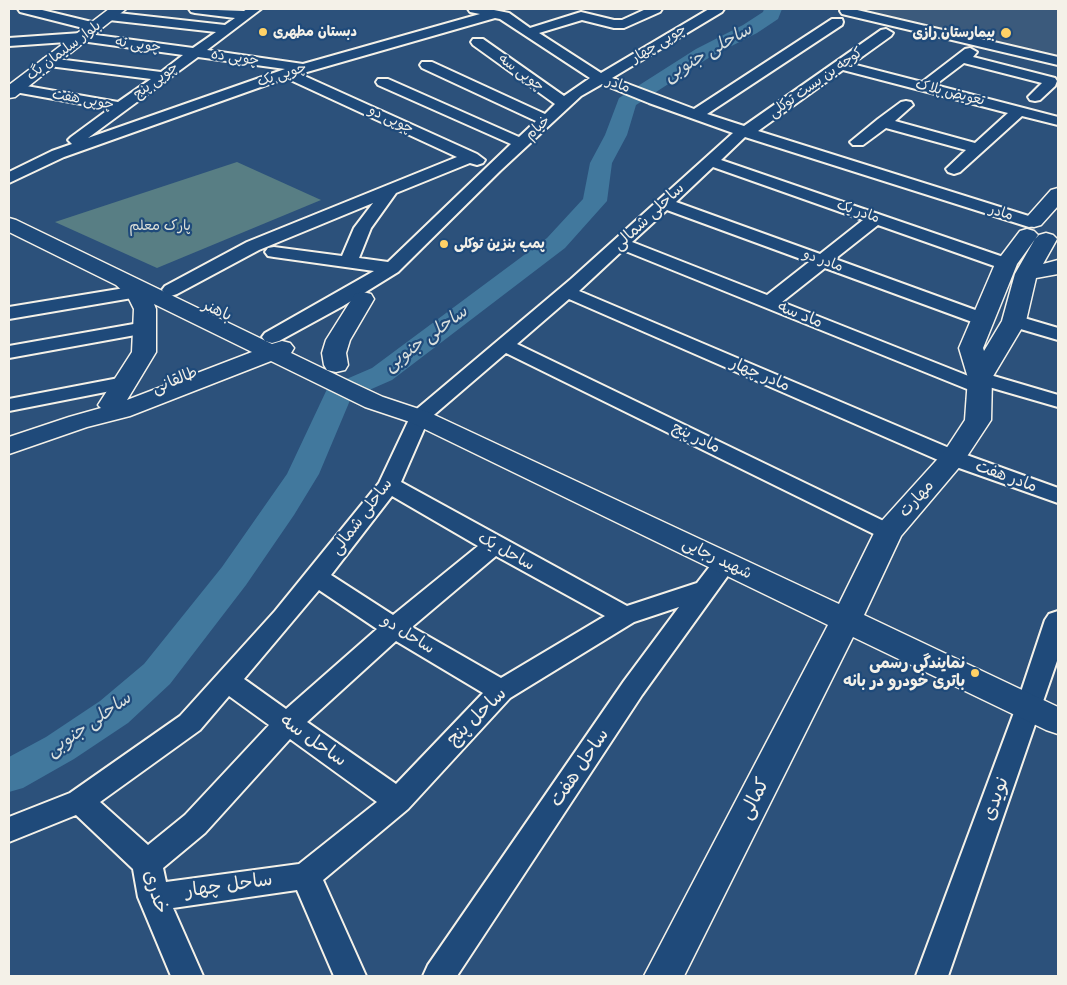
<!DOCTYPE html>
<meta charset="utf-8">
<style>
body{margin:0}
#map{position:relative;width:1067px;height:985px;overflow:hidden;background:#2c517b;font-family:"Balsamiq Sans",sans-serif}
canvas{display:block}
.frame{position:absolute;inset:0;border:10px solid #f4f1e8;pointer-events:none}
</style>
<div id="map">
<canvas width="1067" height="985"></canvas>
<div class="frame"></div>
</div>
<script>
const g = document.querySelector('canvas').getContext('2d');
g.lineJoin = 'round';
function paint(path, color) {
  g.fillStyle = color;
  g.fill(path, 'evenodd');
}
function shape(rows) {
  const path = new Path2D();
  for (const r of rows) {
    path.moveTo(r[0], r[1]);
    for (let i = 2; i < r.length; i += 2) path.lineTo(r[i], r[i + 1]);
  }
  return path;
}
function strokePath(path, color, width, dash) {
  g.strokeStyle = color;
  g.lineWidth = width;
  g.lineCap = dash ? 'butt' : 'round';
  g.setLineDash(dash || []);
  g.stroke(path);
}
function label(font, color, halo, rows, align = 'center') {
  g.font = font + ' "Balsamiq Sans","Playpen Sans Arabic",sans-serif';
  g.lineWidth = 4.5;
  g.setLineDash([]);
  g.textBaseline = 'middle';
  g.strokeStyle = halo;
  g.fillStyle = color;
  for (const [text, x, y, turn = 0] of rows) {
    g.save();
    g.translate(x, y);
    g.rotate((+turn || 0) * Math.PI / 180);
    g.textAlign = isNaN(turn) ? turn : align;
    if (halo) g.strokeText(text, 0, 0);
    g.fillText(text, 0, 0);
    g.restore();
  }
}
paint(shape([
 [849,9,1058,9,1058,58]
]), '#3b5a7c');
paint(shape([
 [237,162,321,200,157,268,55,222]
]), '#587e84');
paint(shape([
 [764,9,782,9,778,19,757,33,710,57,636,105,627,135,612,163,607,201,565,248,392,380,351,398,319,474,294,515,246,585,170,684,128,723,74,759,23,788,9,792,9,757,46,737,100,701,144,664,222,567,287,474,328,387,372,368,547,238,583,199,590,163,605,135,619,98,696,49,743,25,763,12,764,9]
]), '#41789d');
const minor = shape([
 [18,9,38,9,100,24,102,27,95,31,20,12,18,9],
 [189,9,244,11,247,9,261,9,207,50,303,64,480,14,470,12,468,9,489,9,509,13,530,28,581,12,614,20,622,20,646,9,662,9,660,12,624,28,614,28,582,20,539,33,601,73,709,9,724,9,722,12,612,78,694,109,832,19,842,19,843,22,842,25,707,114,744,126,881,30,886,29,893,33,891,36,852,64,922,82,965,49,970,48,977,52,973,57,1055,78,1057,81,1055,86,1040,100,1035,101,1030,100,1028,97,1042,83,964,63,935,85,1058,117,1058,125,1022,116,960,172,954,174,948,172,946,169,966,150,886,128,863,145,853,145,850,142,878,119,901,102,906,101,911,102,913,105,895,121,975,143,1008,113,843,70,758,131,1035,218,1037,222,1035,226,1029,227,745,137,721,160,1012,260,1015,264,1012,268,1006,269,1000,268,878,225,835,259,989,315,991,319,989,323,982,325,975,323,825,268,782,302,971,377,973,374,980,372,1058,395,1058,407,989,387,986,391,979,393,972,391,623,250,579,291,961,453,1058,488,1058,503,945,463,569,299,517,344,896,527,900,532,896,537,888,540,880,537,506,353,428,420,401,482,627,606,697,583,717,557,725,555,733,557,737,563,642,695,457,976,423,976,428,965,624,681,679,607,634,622,510,698,408,809,323,880,366,976,334,976,297,890,173,908,203,976,171,976,138,897,133,869,76,815,9,842,9,817,70,793,180,716,275,611,379,483,412,413,571,279,733,133,649,103,602,84,581,96,500,171,398,272,343,306,279,341,272,343,265,341,262,337,265,333,374,271,274,257,268,256,265,252,268,248,274,247,342,256,354,228,373,203,259,250,177,294,171,296,165,294,162,290,165,286,247,242,457,157,286,78,64,157,9,183,9,172,52,151,72,144,68,140,71,137,109,109,15,92,10,91,10,85,15,84,118,102,151,79,49,66,42,62,44,59,49,58,161,72,183,55,81,41,9,46,9,38,81,33,193,48,216,32,109,20,103,16,109,12,225,25,235,18,195,13,191,12,189,9],
 [495,18,500,19,590,78,564,96,483,39,473,39,471,42,473,45,555,104,545,114,432,62,422,62,420,65,422,68,536,121,519,137,388,79,378,79,376,82,378,85,511,144,388,262,359,258,371,228,396,193,470,163,477,165,483,163,485,160,477,154,300,74,495,18],
 [198,57,285,69,88,138,198,57],
 [713,167,863,220,820,254,676,202,713,167],
 [667,210,809,262,767,295,632,242,667,210],
 [392,496,478,546,393,615,331,575,392,496],
 [496,556,605,616,501,678,412,627,496,556],
 [319,590,377,629,286,709,244,679,319,590],
 [396,641,483,693,396,784,307,722,396,641],
 [229,696,269,725,185,815,148,845,100,802,200,730,229,696],
 [290,739,377,802,299,864,166,882,163,868,205,833,290,739],
 [841,9,853,9,1058,57,1058,65,842,14,840,11,841,9],
 [137,286,144,288,146,292,144,296,9,319,9,307,137,286],
 [1014,315,1058,328,1058,340,1007,325,1004,321,1007,317,1014,315],
 [145,322,152,324,155,328,152,332,9,358,9,346,145,322],
 [124,377,131,379,134,383,131,387,9,411,9,399,124,377],
 [1058,611,1058,658,948,976,916,976,1016,707,1045,620,1049,614,1058,611]
]);
const major = shape([
 [109,9,126,9,15,97,9,98,9,85,109,9],
 [1058,188,1058,206,1041,225,1034,227,1027,225,1024,221,1027,217,1051,190,1058,188],
 [9,218,16,220,272,344,282,341,290,343,294,348,291,353,353,383,383,397,428,412,839,604,878,525,944,452,965,420,968,378,959,348,995,264,1020,231,1027,229,1034,231,1038,235,1017,264,983,348,984,351,1002,321,1015,274,1035,239,1039,235,1046,233,1053,235,1057,239,1043,264,1058,260,1058,274,1036,278,1026,321,992,378,991,420,962,464,901,536,864,615,1058,707,1058,734,1046,730,853,637,684,976,644,976,828,625,410,422,365,407,271,361,130,416,87,427,9,454,9,437,69,417,101,408,98,405,132,352,134,309,127,295,116,285,9,232,9,218],
 [154,304,252,352,127,400,156,352,156,309,154,304],
 [363,292,371,294,374,299,350,340,346,353,348,365,345,370,336,372,327,370,324,365,322,353,326,340,355,294,363,292]
]);
strokePath(minor, '#f4f1e8', 4);
strokePath(major, '#f4f1e8', 3);
paint(minor, '#1f4a7a');
paint(major, '#1f4a7a');
for (const [x, y, r, color] of [
 [263,32,5,"#ffd166"],
 [1006,33,6,"#ffd166"],
 [444,244,5,"#ffd166"],
 [975,673,5,"#ffd166"]
]) {
  const dot = new Path2D();
  dot.arc(x, y, r, 0, 2 * Math.PI);
  g.fillStyle = color;
  g.fill(dot);
  strokePath(dot, '#1f4a7a', 2);
}
label('bold 14px', '#f4f1e8', '#1f4a7a', [
 ["دبستان مطهری",273,32],
 ["بیمارستان رازی",995,33,"right"],
 ["پمپ بنزین توکلی",454,244]
], 'left');
label('14px', '#f4f1e8', '#1f4a7a', [
 ["چوپی چهار",659,44,-31],
 ["چوپی نه",138,45,8],
 ["بلوار سلیمان بگ",64,51,-37],
 ["چوپی ده",235,58,8],
 ["چوپی سه",521,73,36],
 ["چوپی یک",282,75,-18],
 ["چوپی پنج",156,81,-36],
 ["کوچه بن بست توکلی",816,83,-35],
 ["مادر",618,85,19],
 ["تعویض پلاک",950,93,14],
 ["چوپی هفت",83,100,10],
 ["چوپی دو",391,120,25],
 ["خیام",538,128,-42],
 ["مادر یک",858,212,19],
 ["مادر",1001,213,17],
 ["مادر دو",823,261,20]
]);
label('14px', '#dde0d9', '#1f4a7a', [
 ["پارک معلم",160,226]
]);
label('16px', '#f4f1e8', '#1f4a7a', [
 ["ساحلی شمالی",649,217,-43],
 ["باهنر",217,311,25],
 ["ماد سه",800,315,22],
 ["مادر چهار",760,375,23],
 ["طالقانی",175,381,-22],
 ["مادر پنج",696,438,26],
 ["مادر هفت",1006,477,20],
 ["مهارت",917,499,-48],
 ["ساحلی شمالی",362,517,-53],
 ["ساحل یک",506,552,29],
 ["شهید رجایی",717,559,26],
 ["ساحل دو",408,635,32]
]);
label('bold 16px', '#f4f1e8', '#1f4a7a', [
 ["نمایندگی رسمی",965,664],
 ["باتری خودرو در بانه",965,682]
], 'right');
label('italic 18px', '#d9dfdd', '#1f4a7a', [
 ["ساحلی جنوبی",708,53,-30],
 ["ساحلی جنوبی",426,339,-36],
 ["ساحلی جنوبی",89,725,-35]
]);
label('19px', '#f4f1e8', '#1f4a7a', [
 ["ساحل پنج",477,717,-44],
 ["ساحل سه",313,741,35],
 ["ساحل هفت",580,768,-56],
 ["کمالی",755,799,-63],
 ["نویدی",996,799,-70],
 ["ساحل چهار",229,886,-8],
 ["خدری",155,892,73]
]);
</script>
